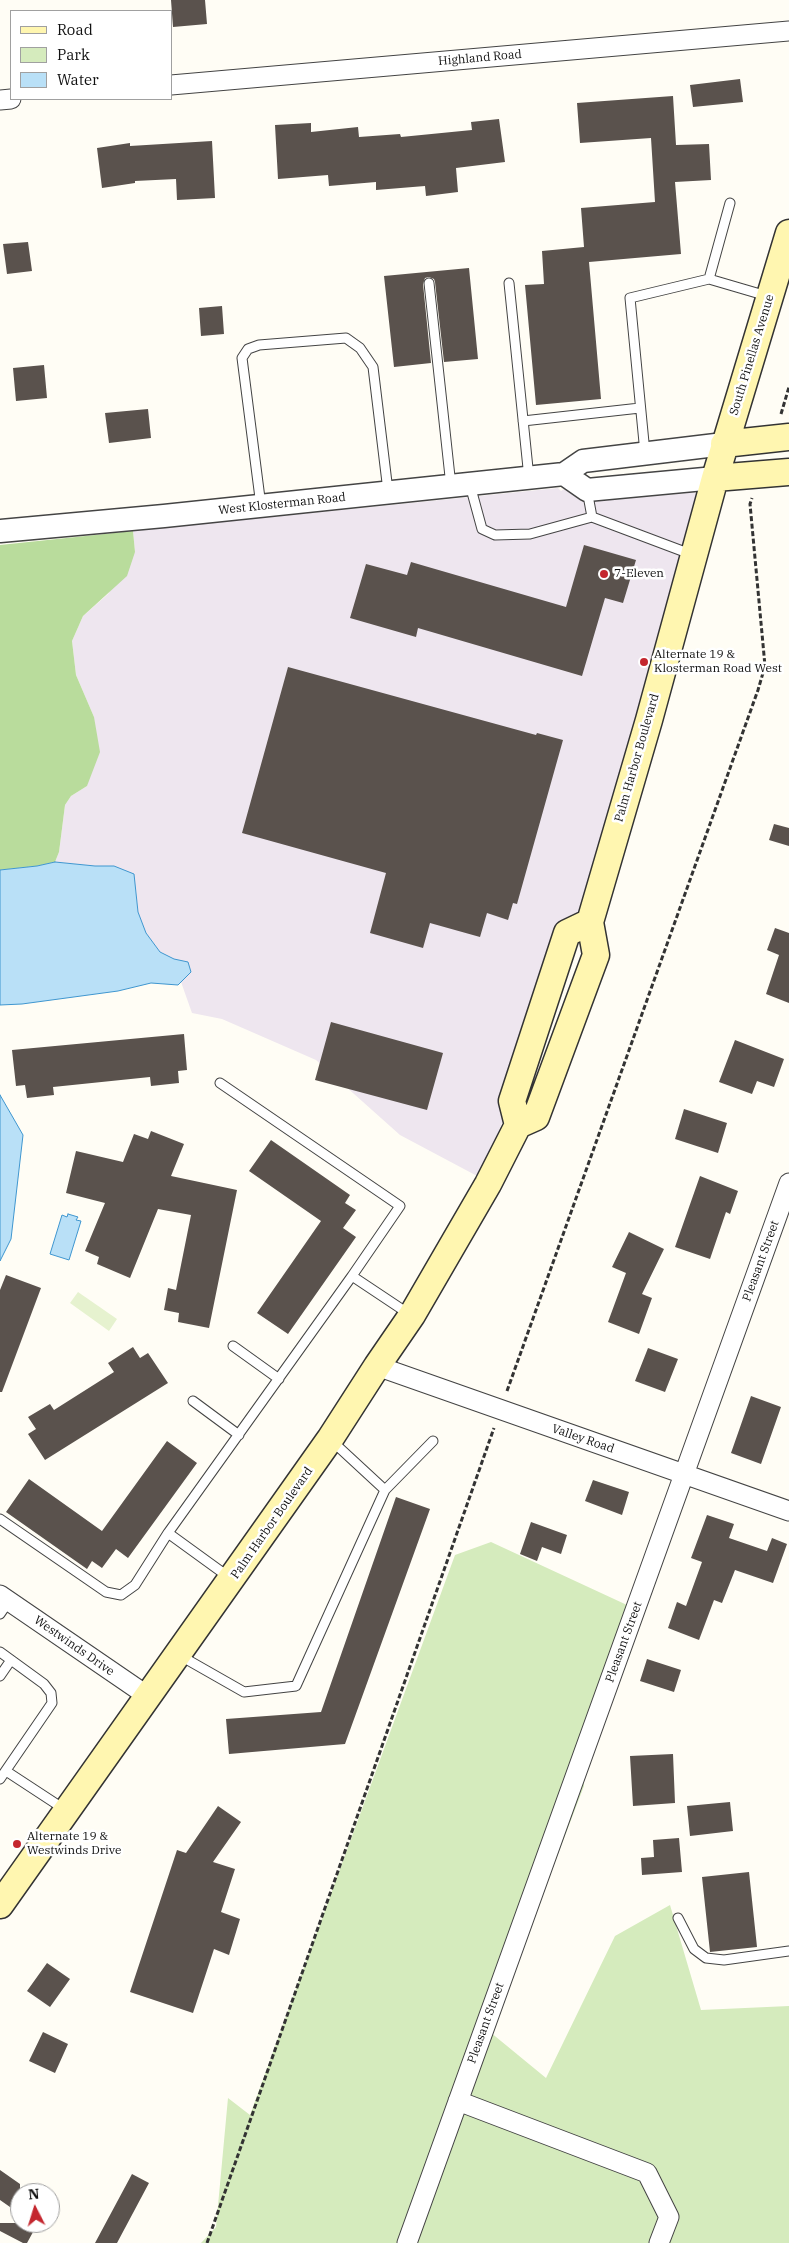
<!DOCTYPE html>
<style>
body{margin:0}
#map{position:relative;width:789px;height:2243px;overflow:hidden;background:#fffdf5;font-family:"IBM Plex Serif",serif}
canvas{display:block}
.legend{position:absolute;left:10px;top:10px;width:162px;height:90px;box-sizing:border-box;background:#fff;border:1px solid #a0a0a0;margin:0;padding:6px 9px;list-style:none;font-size:15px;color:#111}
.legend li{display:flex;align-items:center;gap:10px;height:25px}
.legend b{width:25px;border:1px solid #a0a0a0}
.north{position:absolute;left:10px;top:2183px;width:50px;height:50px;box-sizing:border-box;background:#fff;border:1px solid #a0a0a0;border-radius:50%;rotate:355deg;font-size:14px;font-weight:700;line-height:20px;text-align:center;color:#111}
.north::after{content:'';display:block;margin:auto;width:18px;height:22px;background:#c4262e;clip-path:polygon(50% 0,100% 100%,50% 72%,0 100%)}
</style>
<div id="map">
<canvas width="789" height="2243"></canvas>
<ul class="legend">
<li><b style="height:6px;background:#fff6b0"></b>Road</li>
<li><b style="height:14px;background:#d5ebbd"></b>Park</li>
<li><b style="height:14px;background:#b9e0f7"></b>Water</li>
</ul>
<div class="north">N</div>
</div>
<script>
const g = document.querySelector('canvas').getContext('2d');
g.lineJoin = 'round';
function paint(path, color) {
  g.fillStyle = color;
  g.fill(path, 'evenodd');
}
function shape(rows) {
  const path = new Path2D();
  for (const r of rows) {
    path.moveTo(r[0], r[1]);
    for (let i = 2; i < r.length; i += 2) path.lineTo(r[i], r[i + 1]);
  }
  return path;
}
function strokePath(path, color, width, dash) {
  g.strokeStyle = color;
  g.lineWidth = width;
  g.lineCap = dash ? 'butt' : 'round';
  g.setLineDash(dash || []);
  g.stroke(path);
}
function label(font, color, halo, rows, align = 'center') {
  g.font = font + ' "IBM Plex Serif",serif';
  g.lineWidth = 5;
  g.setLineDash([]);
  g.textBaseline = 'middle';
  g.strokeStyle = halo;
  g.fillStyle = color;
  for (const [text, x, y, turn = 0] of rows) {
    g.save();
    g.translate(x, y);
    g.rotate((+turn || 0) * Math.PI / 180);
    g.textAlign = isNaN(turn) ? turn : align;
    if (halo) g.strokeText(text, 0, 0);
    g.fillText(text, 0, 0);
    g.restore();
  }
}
paint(shape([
 [558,488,561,491,564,489,582,500,588,502,700,492,638,716,570,948,528,1062,479,1177,400,1135,316,1060,222,1019,192,1013,181,982,191,972,160,952,146,933,138,912,136,890,114,866,95,866,55,862,59,852,65,805,71,796,87,786,94,717,76,675,72,641,83,616,108,594,135,552,133,531]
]), '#eee6ef');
paint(shape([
 [491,1542,627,1605,581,1737,584,1786,490,2032,546,2078,615,1936,670,1905,701,2010,789,2006,789,2243,201,2243,216,2227,228,2098,250,2115,455,1555]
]), '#d5ebbd');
paint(shape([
 [133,531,135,552,127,576,83,616,72,641,76,675,94,717,100,752,87,786,71,796,65,805,59,852,55,862,37,866,0,870,0,545]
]), '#b9dc9c');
paint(shape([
 [78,1292,117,1319,109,1331,70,1303]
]), '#e6f2cf');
const water = shape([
 [55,862,95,866,114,866,134,874,138,912,146,933,160,952,174,959,188,962,191,972,178,985,151,983,118,991,22,1004,0,1005,0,870,37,866,55,862],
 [0,1095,23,1135,11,1239,0,1261,0,1095],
 [68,1214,78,1217,76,1220,81,1221,69,1260,50,1254,62,1215,67,1217,68,1214]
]);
paint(water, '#b9e0f7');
strokePath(water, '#3f96cf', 1);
paint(shape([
 [171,0,205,0,207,24,173,27],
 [740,79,743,102,693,107,690,85],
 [673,96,676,145,709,144,711,180,675,182,681,254,589,262,601,399,536,405,525,285,544,284,542,251,584,247,581,208,655,202,651,138,580,143,577,103],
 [499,119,505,162,456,168,458,192,426,196,425,186,376,190,376,182,329,186,328,175,278,179,275,125,311,123,311,132,358,127,359,137,400,134,401,137,472,130,471,122],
 [212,141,215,198,177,200,176,179,135,181,135,183,102,188,97,148,130,143,130,146],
 [28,242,32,271,7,274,3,244],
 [469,268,478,359,444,362,435,282,434,279,429,277,425,278,423,284,431,363,394,367,384,276],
 [222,306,224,334,201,336,199,308],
 [44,365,47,398,16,401,13,368],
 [148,409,151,438,109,443,105,413],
 [584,545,636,560,623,603,605,598,582,676,418,628,416,637,350,618,366,564,407,575,411,562,566,607],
 [288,667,536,735,537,733,563,740,517,904,513,903,508,920,487,913,480,937,430,923,423,948,370,933,386,873,242,833],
 [774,824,789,828,789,846,769,840],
 [775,928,789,933,789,1003,766,994,779,955,767,950],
 [331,1022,443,1053,427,1110,315,1080],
 [184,1034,187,1070,178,1071,179,1083,151,1086,150,1077,53,1087,54,1095,27,1098,25,1085,16,1086,12,1050],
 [735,1040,784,1059,774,1087,757,1081,752,1094,719,1082],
 [684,1109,727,1123,718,1153,675,1139],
 [151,1131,184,1144,171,1176,237,1190,209,1328,178,1322,179,1313,164,1310,168,1288,176,1290,191,1215,158,1209,130,1278,97,1264,99,1257,85,1251,105,1203,66,1193,76,1151,123,1162,134,1134,148,1139],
 [271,1140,350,1195,345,1203,356,1210,343,1228,356,1237,288,1334,257,1313,321,1221,249,1171],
 [700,1176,738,1191,730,1214,726,1212,710,1259,675,1247],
 [629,1232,664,1249,642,1294,652,1298,639,1334,608,1322,626,1273,612,1267],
 [6,1275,41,1288,2,1392,0,1392,0,1290],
 [133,1347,140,1358,148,1353,168,1383,45,1460,28,1434,36,1429,28,1417,50,1404,54,1410,114,1372,108,1363],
 [648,1348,678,1359,665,1392,635,1381],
 [751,1396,781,1407,761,1464,731,1453],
 [167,1441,197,1463,128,1558,116,1549,102,1568,92,1561,87,1569,6,1512,29,1479,102,1531],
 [593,1480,629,1492,622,1515,585,1501],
 [396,1497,430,1509,345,1744,229,1754,226,1719,321,1712],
 [707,1515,734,1524,729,1538,767,1551,772,1538,787,1544,773,1583,735,1570,722,1603,714,1600,699,1640,668,1628,677,1602,686,1606,702,1562,691,1558],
 [531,1522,567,1535,561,1554,542,1547,537,1561,520,1554],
 [647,1659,681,1670,674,1692,640,1681],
 [673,1754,675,1803,633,1806,630,1756],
 [730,1802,733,1831,690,1836,687,1806],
 [218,1806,241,1822,213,1862,235,1869,221,1912,240,1919,229,1955,214,1949,193,2013,130,1992,177,1850,186,1853],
 [679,1838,682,1872,642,1875,641,1858,654,1857,653,1840],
 [749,1872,757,1947,710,1952,702,1877],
 [47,1963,70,1979,50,2007,27,1991],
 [43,2032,68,2044,55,2073,29,2061],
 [0,2170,20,2184,20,2214,0,2200],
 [132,2174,149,2183,117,2243,95,2243],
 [0,2223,38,2223,27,2243,23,2243,0,2231]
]), '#5a524d');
const service = shape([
 [730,203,709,279,767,296],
 [429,283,451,486],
 [509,283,529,478],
 [523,421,640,408],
 [645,453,630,298,709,279],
 [470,485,482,529,495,535,530,534,592,517,693,555],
 [587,490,592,517],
 [261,506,242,358,248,349,259,345,346,338,360,348,373,367,388,491],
 [220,1083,400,1206,352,1276],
 [233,1346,279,1379],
 [193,1401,239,1435],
 [385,1490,433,1441],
 [0,1519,106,1592,121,1595,135,1585,168,1533,352,1276,409,1314],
 [168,1533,230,1578],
 [0,1614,9,1601],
 [0,1652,44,1684,51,1693,52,1703,0,1779],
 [179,1655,244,1692,296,1686,385,1490,332,1441],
 [0,1676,11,1660],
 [6,1771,64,1809],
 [678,1918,694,1949,706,1958,724,1960,789,1951]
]);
const minor = shape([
 [171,85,789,31],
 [0,100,11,99],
 [377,1366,789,1511],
 [0,1595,149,1697],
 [458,2101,647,2173,669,2217,659,2243],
 [407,2243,789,1183]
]);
const tertiary = shape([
 [564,474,587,490,715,478],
 [0,531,164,516,564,474,583,461,724,444]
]);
const secondary = shape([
 [724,444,789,437],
 [715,478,789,472],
 [518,1125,512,1101,567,933,590,922],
 [0,1905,330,1439,377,1366,412,1315,488,1184,518,1125,536,1117,596,955,590,922,649,720,715,478,789,233]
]);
strokePath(service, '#444', 11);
strokePath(minor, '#444', 21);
strokePath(tertiary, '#444', 25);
strokePath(secondary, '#333', 29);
strokePath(shape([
 [781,414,789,387],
 [507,1391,758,690,765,666,750,504,752,498],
 [207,2243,494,1428]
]), '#333', 3, [5, 2.5]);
strokePath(service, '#fff', 9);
strokePath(minor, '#fff', 19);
strokePath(tertiary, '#fff', 22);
strokePath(secondary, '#fff6b0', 26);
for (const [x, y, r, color] of [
 [604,574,5,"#c4262e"],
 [644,662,5,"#c4262e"],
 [17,1844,5,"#c4262e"]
]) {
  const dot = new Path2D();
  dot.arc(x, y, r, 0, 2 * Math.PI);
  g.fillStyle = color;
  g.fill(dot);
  strokePath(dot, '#fff', 2);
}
label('12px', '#111', '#fff', [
 ["Highland Road",480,58,-5],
 ["South Pinellas Avenue",752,355,-73],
 ["West Klosterman Road",282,504,-6],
 ["Palm Harbor Boulevard",637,758,-74],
 ["Pleasant Street",761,1261,-70],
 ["Valley Road",583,1439,19],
 ["Palm Harbor Boulevard",272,1523,-55],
 ["Pleasant Street",624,1642,-70],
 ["Westwinds Drive",74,1646,35],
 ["Pleasant Street",486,2023,-70]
]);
label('12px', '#111', '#fff', [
 ["7-Eleven",614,574],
 ["Alternate 19 &",654,655],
 ["Klosterman Road West",654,669],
 ["Alternate 19 &",27,1837],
 ["Westwinds Drive",27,1851]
], 'left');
</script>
